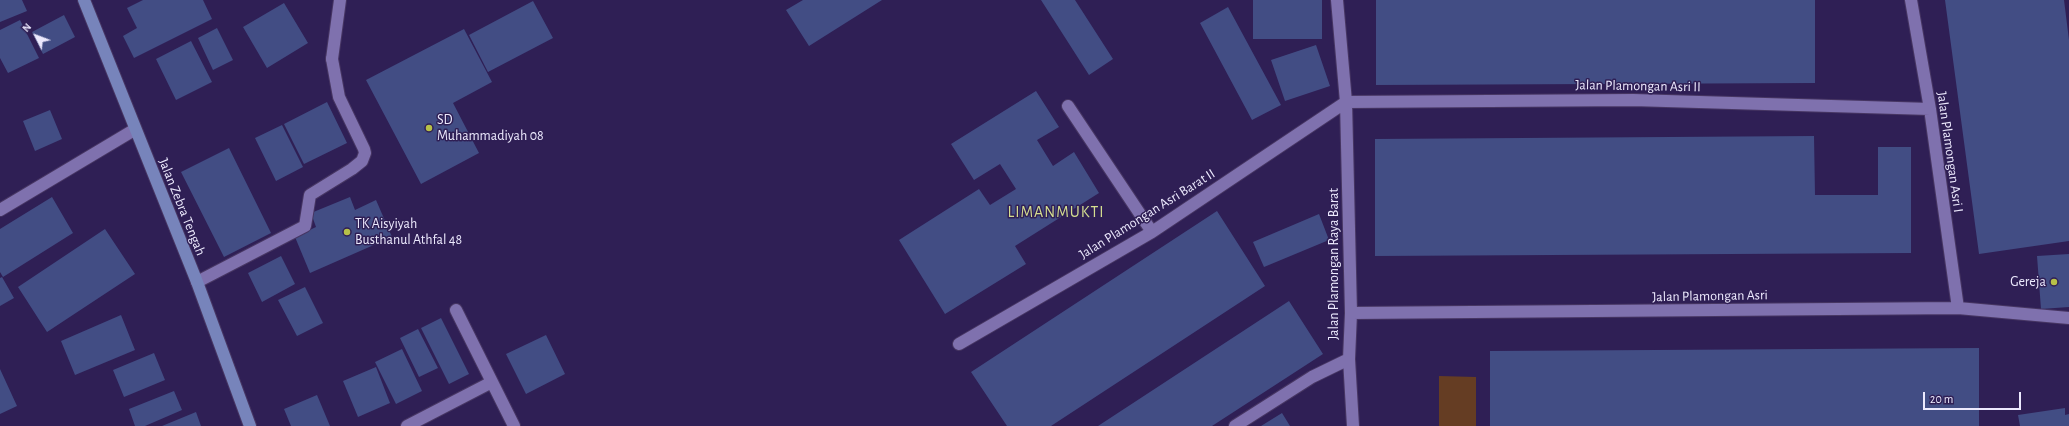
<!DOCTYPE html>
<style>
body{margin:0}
#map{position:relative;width:2069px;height:426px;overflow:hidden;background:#2f1f55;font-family:"Alegreya Sans",sans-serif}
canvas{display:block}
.north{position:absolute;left:16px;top:16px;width:40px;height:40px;-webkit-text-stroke:3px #2f1f55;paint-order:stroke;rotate:312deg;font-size:11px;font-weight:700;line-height:16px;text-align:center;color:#ece9fd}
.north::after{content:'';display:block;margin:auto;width:14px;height:18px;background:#ece9fd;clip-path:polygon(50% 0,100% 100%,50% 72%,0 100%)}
.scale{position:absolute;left:1923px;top:392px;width:98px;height:18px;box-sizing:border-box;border:2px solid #ece9fd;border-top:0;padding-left:5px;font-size:12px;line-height:14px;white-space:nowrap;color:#ece9fd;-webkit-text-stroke:3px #2f1f55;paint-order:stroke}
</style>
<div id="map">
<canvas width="2069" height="426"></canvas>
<div class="north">N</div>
<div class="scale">20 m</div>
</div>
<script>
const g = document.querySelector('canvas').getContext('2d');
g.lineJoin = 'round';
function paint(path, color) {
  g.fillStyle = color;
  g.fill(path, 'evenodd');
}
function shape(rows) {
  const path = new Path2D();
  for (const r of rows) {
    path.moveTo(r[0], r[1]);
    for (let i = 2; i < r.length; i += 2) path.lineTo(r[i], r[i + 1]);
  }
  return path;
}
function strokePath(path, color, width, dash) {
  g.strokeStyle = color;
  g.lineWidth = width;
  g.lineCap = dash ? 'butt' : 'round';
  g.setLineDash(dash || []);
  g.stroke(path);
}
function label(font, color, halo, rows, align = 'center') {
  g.font = font + ' "Alegreya Sans",sans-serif';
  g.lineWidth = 3;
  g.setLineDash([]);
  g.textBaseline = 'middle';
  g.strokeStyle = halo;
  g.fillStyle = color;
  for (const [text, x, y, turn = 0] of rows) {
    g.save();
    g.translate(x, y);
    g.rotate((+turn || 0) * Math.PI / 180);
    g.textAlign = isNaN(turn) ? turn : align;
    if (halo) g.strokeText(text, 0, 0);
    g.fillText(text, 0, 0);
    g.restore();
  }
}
paint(shape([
 [1439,376,1476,377,1476,426,1439,426]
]), '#653d23');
paint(shape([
 [0,0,22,0,27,11,0,22],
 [143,0,203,0,212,19,134,58,123,36,137,28,127,8],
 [803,0,882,0,809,46,786,10],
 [1041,0,1075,0,1113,59,1089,75],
 [1253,0,1322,0,1322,39,1253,39],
 [1376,0,1815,0,1815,83,1376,85],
 [1945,0,2064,0,2069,40,2069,241,1979,254],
 [533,1,553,38,488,72,469,35],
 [284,3,308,43,267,68,243,27],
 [1228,7,1281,105,1252,120,1200,23],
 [64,15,75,37,43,54,32,32],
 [20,20,39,58,8,73,0,58,0,30],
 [217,28,233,60,213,70,198,38],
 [464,29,492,82,453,103,479,153,421,184,366,80],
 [191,41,212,82,176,100,156,59],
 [1316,45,1330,86,1285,101,1271,60],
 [1036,91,1059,127,1037,140,1053,166,1074,152,1099,193,1015,246,1026,264,945,314,899,240,979,189,990,205,1016,189,1000,164,974,180,951,144],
 [327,102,347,143,304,164,284,124],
 [50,110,62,139,35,151,23,121],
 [282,125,303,167,276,181,255,138],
 [1814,136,1815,195,1878,195,1878,147,1911,147,1911,253,1375,256,1375,139],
 [229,148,271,233,224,257,181,172],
 [52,197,73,233,3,277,0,272,0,229],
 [350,197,355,210,376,200,392,237,310,273,295,237,316,227,311,213],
 [1217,211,1265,286,1051,426,1007,426,971,372],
 [1319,214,1329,240,1264,267,1253,242],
 [105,229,135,274,47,332,18,287],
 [2069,254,2069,307,2041,309,2037,256],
 [281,256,295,284,262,302,248,273],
 [2,277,14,298,0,306,0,278],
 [305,287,323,323,297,336,278,300],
 [1289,301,1323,354,1212,426,1098,426],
 [121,315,135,350,75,375,61,341],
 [441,318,469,374,449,384,421,328],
 [418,329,438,368,419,377,400,338],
 [546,335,565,374,526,394,506,354],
 [1979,348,1979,426,1490,426,1490,351],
 [402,349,422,391,396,404,375,362],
 [154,353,165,380,124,397,113,370],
 [376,367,390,403,358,417,343,381],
 [0,369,17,406,0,414],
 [174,391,182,410,145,426,135,426,129,409],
 [317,395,330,426,291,426,284,409],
 [2065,408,2065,415,2069,414,2069,426,2020,426,2018,415],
 [196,412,201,426,162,426],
 [1282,413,1290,426,1261,426]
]), '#424d84');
const lane = shape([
 [0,210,134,130],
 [197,282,305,226,310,195,352,169,362,161,365,153,364,149,339,97,332,59]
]);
const street = shape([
 [1337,0,1346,102,1351,313,1349,359,1353,426],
 [1911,0,1930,109,1958,308],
 [332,59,340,0],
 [1346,102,1633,100,1930,109],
 [1068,106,1152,232],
 [456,310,492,382],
 [1351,313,1958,308,2069,318],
 [959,344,1152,232,1346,102],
 [407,426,492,382,514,426],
 [1235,426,1312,377,1349,359]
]);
const secondary = shape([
 [84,0,197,282,250,426]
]);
strokePath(lane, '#473663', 14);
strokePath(street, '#473663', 14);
strokePath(secondary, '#473663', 14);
strokePath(lane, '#7f71ae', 12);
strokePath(street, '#7f71ae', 12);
strokePath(secondary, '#7784bb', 12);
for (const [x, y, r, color] of [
 [429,128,4,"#b7c148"],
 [347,232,4,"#b7c148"],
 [2054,282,4,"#b7c148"]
]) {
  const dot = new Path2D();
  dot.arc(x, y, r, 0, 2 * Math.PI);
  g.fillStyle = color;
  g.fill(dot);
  strokePath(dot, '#2f1f55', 1.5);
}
label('14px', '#ece9fd', '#2f1f55', [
 ["Jalan Plamongan Asri II",1638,86,1],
 ["Jalan Plamongan Asri I",1950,152,82],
 ["Jalan Zebra Tengah",182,207,68],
 ["Jalan Plamongan Asri Barat II",1147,214,-32],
 ["Jalan Plamongan Raya Barat",1334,264,-90],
 ["Jalan Plamongan Asri",1710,296,-1]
]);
label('14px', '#ece9fd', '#2f1f55', [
 ["SD",437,120],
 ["Muhammadiyah 08",437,136],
 ["TK Aisyiyah",355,224],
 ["Busthanul Athfal 48",355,240],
 ["Gereja",2046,282,"right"]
], 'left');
g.letterSpacing = '1px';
label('16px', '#d5de90', '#2f1f55', [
 ["LIMANMUKTI",1056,212]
]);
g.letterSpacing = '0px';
</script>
